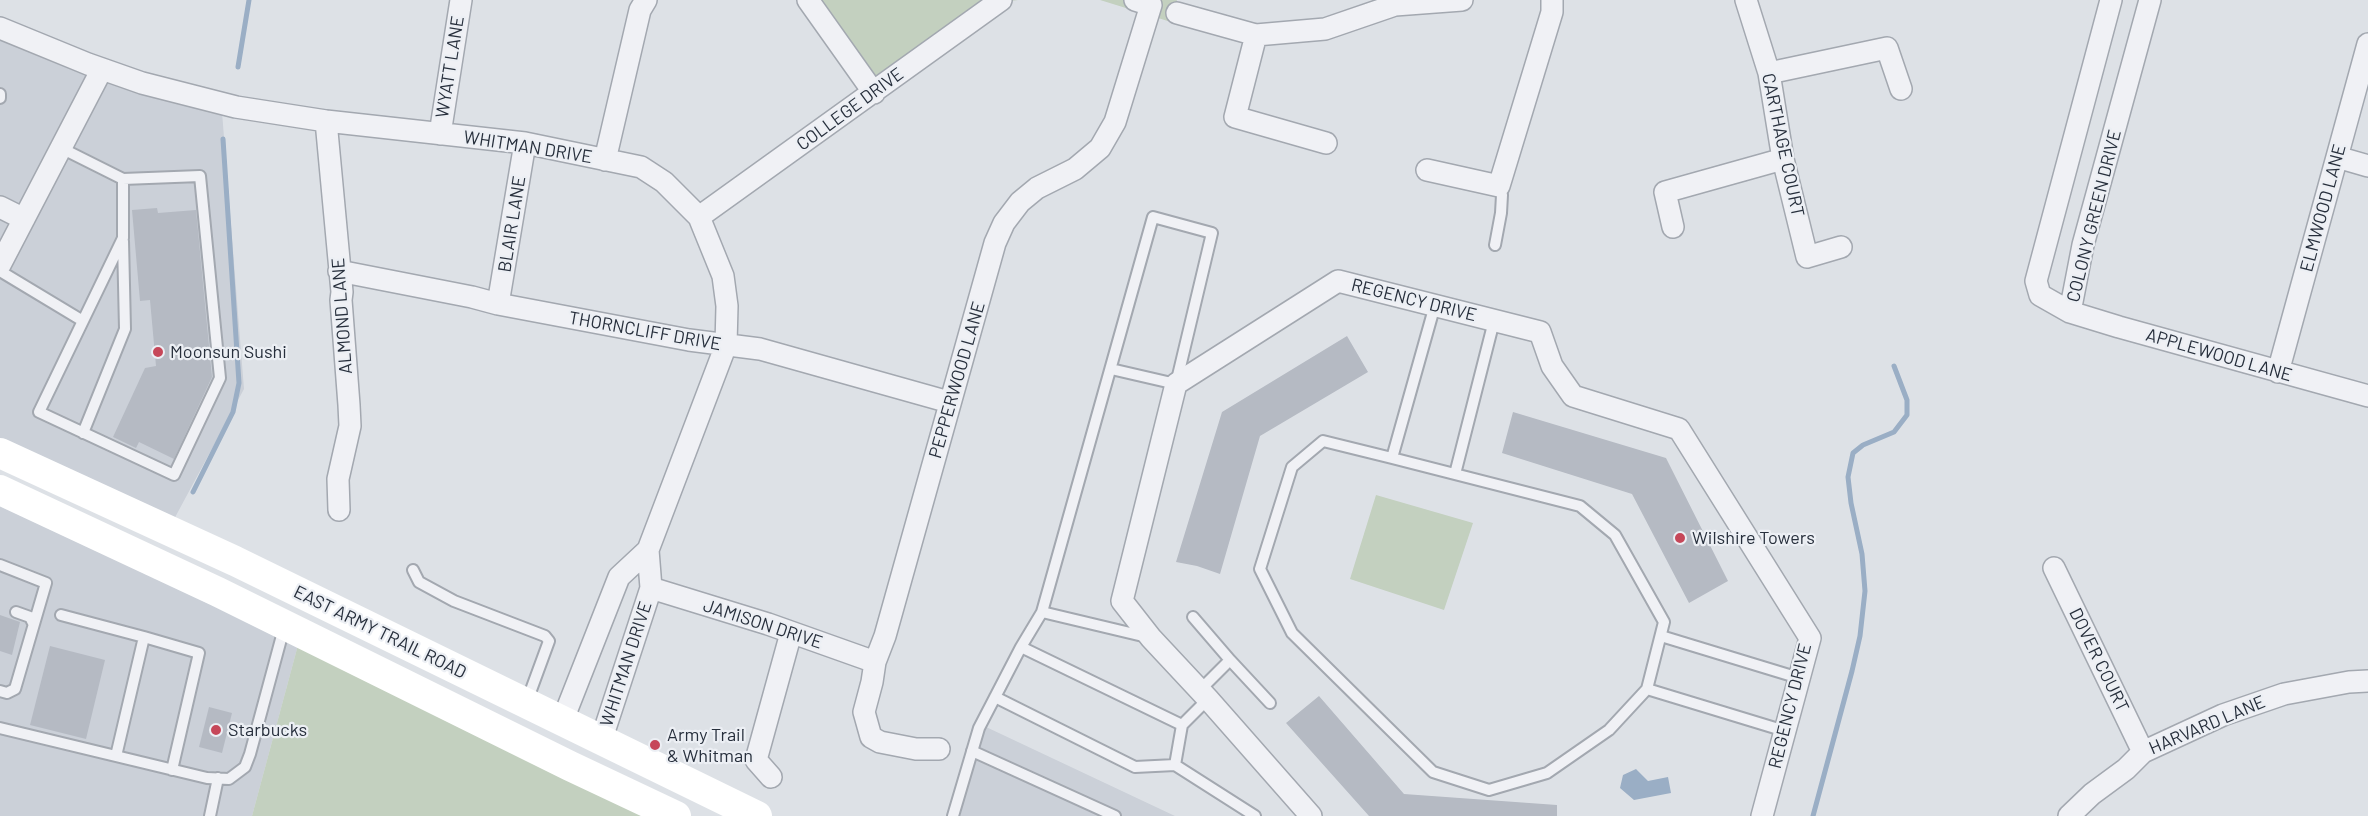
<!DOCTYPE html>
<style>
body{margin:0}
canvas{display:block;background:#dde1e6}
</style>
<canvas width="2368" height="816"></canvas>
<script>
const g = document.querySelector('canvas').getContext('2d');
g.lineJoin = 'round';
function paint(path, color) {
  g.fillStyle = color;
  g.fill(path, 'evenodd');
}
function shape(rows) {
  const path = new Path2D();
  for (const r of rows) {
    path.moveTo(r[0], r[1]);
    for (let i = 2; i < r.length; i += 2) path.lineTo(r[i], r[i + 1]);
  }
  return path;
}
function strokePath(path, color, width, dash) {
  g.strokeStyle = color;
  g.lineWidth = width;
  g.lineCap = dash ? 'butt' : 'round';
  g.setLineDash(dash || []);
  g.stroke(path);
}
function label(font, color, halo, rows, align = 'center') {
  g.font = font + ' Barlow,sans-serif';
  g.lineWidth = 4.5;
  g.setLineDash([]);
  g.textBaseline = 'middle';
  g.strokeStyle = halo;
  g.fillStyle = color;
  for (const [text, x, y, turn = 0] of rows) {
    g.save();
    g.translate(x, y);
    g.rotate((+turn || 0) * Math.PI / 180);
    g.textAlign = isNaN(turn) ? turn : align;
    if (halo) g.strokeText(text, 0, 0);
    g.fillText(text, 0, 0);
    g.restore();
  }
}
paint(shape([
 [0,35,222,112,244,389,172,523,0,442],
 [0,506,298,645,252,816,0,816],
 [984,726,1175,816,960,816]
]), '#cbd0d8');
paint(shape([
 [816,0,1018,0,1004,2,886,93],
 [1100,0,1177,0,1171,22],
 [1376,495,1473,523,1444,610,1350,579],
 [298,645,648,816,252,816]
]), '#c3d0bf');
paint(shape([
 [1636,769,1648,781,1668,777,1671,793,1634,800,1620,788,1623,775]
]), '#9aaec5');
strokePath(shape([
 [238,67,249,0],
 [193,492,233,412,239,383,223,139],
 [1813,816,1852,671,1860,636,1865,591,1862,554,1851,503,1848,477,1853,453,1863,445,1894,432,1907,415,1907,400,1894,366]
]), '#9aaec5', 5);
paint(shape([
 [157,208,158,213,196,210,212,377,174,459,139,442,136,448,113,437,145,368,156,366,150,300,140,301,132,210],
 [1347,336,1368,372,1260,436,1220,574,1197,566,1176,562,1222,412],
 [1513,412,1666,458,1728,581,1689,603,1632,494,1502,453],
 [0,615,20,622,12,655,0,651],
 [50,646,105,660,86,739,30,725],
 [1319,696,1404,794,1557,805,1557,816,1369,816,1286,723],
 [209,707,232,713,222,753,199,747]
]), '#b5bac3');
const service = shape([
 [0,94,0,98],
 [61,148,123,179,200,176,220,378,174,475,39,412,123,238,123,179],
 [1495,245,1501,213,1502,195,1499,186],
 [0,271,83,321],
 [1435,305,1392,458,1323,441,1292,467,1260,569,1292,633,1433,772,1489,790,1547,773,1609,730,1647,689,1785,731],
 [83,433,125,329,123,241],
 [1392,458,1580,506,1615,535,1664,622,1647,689],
 [1455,474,1494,321],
 [0,565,46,583,15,689,7,693,0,691],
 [413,570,419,582,454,601,545,636,549,641,527,701],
 [16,612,30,617,33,623],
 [1042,612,1147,637],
 [61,615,144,637],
 [1193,617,1230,660,1200,690],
 [1661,636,1799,678],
 [1021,647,1042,612,1153,217,1212,233,1176,384,1111,369],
 [1230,660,1270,703],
 [995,697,1135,767,1175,765,1182,725],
 [0,728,207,778,229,779,245,767,250,754,284,628],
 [972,751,1115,816],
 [116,756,144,637,199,653,172,770],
 [1175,765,1255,816],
 [210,816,218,778],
 [953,816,979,728,1021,647,1182,725,1208,699]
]);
const minor = shape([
 [808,0,874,93],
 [1746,0,1769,73,1783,159,1807,257,1841,247],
 [2111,0,2036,281,2040,295,2070,312,2119,327,2368,396],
 [1177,13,1256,35,1325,29,1395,5,1462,0],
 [0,28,88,64,142,83,236,107,326,121,525,143,641,167,664,182,699,217,723,276,727,306,726,345,648,550,651,588,601,741],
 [1256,35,1235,117,1326,143],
 [1769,73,1887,48,1901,89],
 [326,121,342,292,341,300,349,405,350,426,338,479,339,510],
 [440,134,461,0],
 [2337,157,2368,166],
 [605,160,640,10,646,0],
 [1427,170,1499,186,1552,12,1552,0],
 [0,207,24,219],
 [699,217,1001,0],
 [1673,227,1665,192,1783,159],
 [0,265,102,69],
 [339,271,472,297,498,304,689,340,760,349,949,402],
 [498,304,525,143],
 [2070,312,2083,245,2150,0],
 [2278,372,2368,44],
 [2054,568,2143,752],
 [651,588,768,624,875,662],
 [562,722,619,577,648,550],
 [939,749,916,749,880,742,871,737,864,712,872,682,875,662,885,636,995,243,1004,223,1020,202,1037,188,1075,169,1100,148,1115,122,1151,5,1135,0],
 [771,777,756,760,791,633],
 [1311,816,1208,699,1151,638,1122,601,1176,384,1338,281,1540,332,1552,366,1573,396,1679,429,1810,638,1762,816],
 [2069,816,2092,794,2126,769,2143,752,2223,715,2284,694,2349,682,2368,681]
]);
strokePath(service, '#a3a8b0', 14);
strokePath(minor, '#a3a8b0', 24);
strokePath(service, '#f0f1f5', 10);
strokePath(minor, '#f0f1f5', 21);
strokePath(shape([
 [0,453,235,561,757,816],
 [0,490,218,592,570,766,676,816]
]), '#fff', 30);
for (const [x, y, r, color] of [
 [158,352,6,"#c64759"],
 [1680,538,6,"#c64759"],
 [216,730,6,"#c64759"],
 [655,745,6,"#c64759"]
]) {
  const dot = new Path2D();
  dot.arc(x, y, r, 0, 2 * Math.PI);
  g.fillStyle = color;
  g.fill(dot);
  strokePath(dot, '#eceff4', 2);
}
label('18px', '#272f3c', '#eceff4', [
 ["WYATT LANE",450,67,-81],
 ["COLLEGE DRIVE",850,109,-36],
 ["CARTHAGE COURT",1783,145,78],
 ["WHITMAN DRIVE",528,147,9],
 ["ELMWOOD LANE",2323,208,-75],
 ["COLONY GREEN DRIVE",2094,216,-76],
 ["BLAIR LANE",512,224,-81],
 ["REGENCY DRIVE",1414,300,14],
 ["ALMOND LANE",342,316,-94],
 ["THORNCLIFF DRIVE",645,331,10],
 ["APPLEWOOD LANE",2219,355,16],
 ["PEPPERWOOD LANE",957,380,-74],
 ["JAMISON DRIVE",763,624,18],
 ["EAST ARMY TRAIL ROAD",380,632,26],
 ["DOVER COURT",2099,660,64],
 ["WHITMAN DRIVE",626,664,-72],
 ["REGENCY DRIVE",1790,706,-76],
 ["HARVARD LANE",2207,725,-23]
]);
label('18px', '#272f3c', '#eceff4', [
 ["Moonsun Sushi",170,352],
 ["Wilshire Towers",1692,538],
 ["Starbucks",228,730],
 ["Army Trail",667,735],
 ["& Whitman",667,756]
], 'left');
</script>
